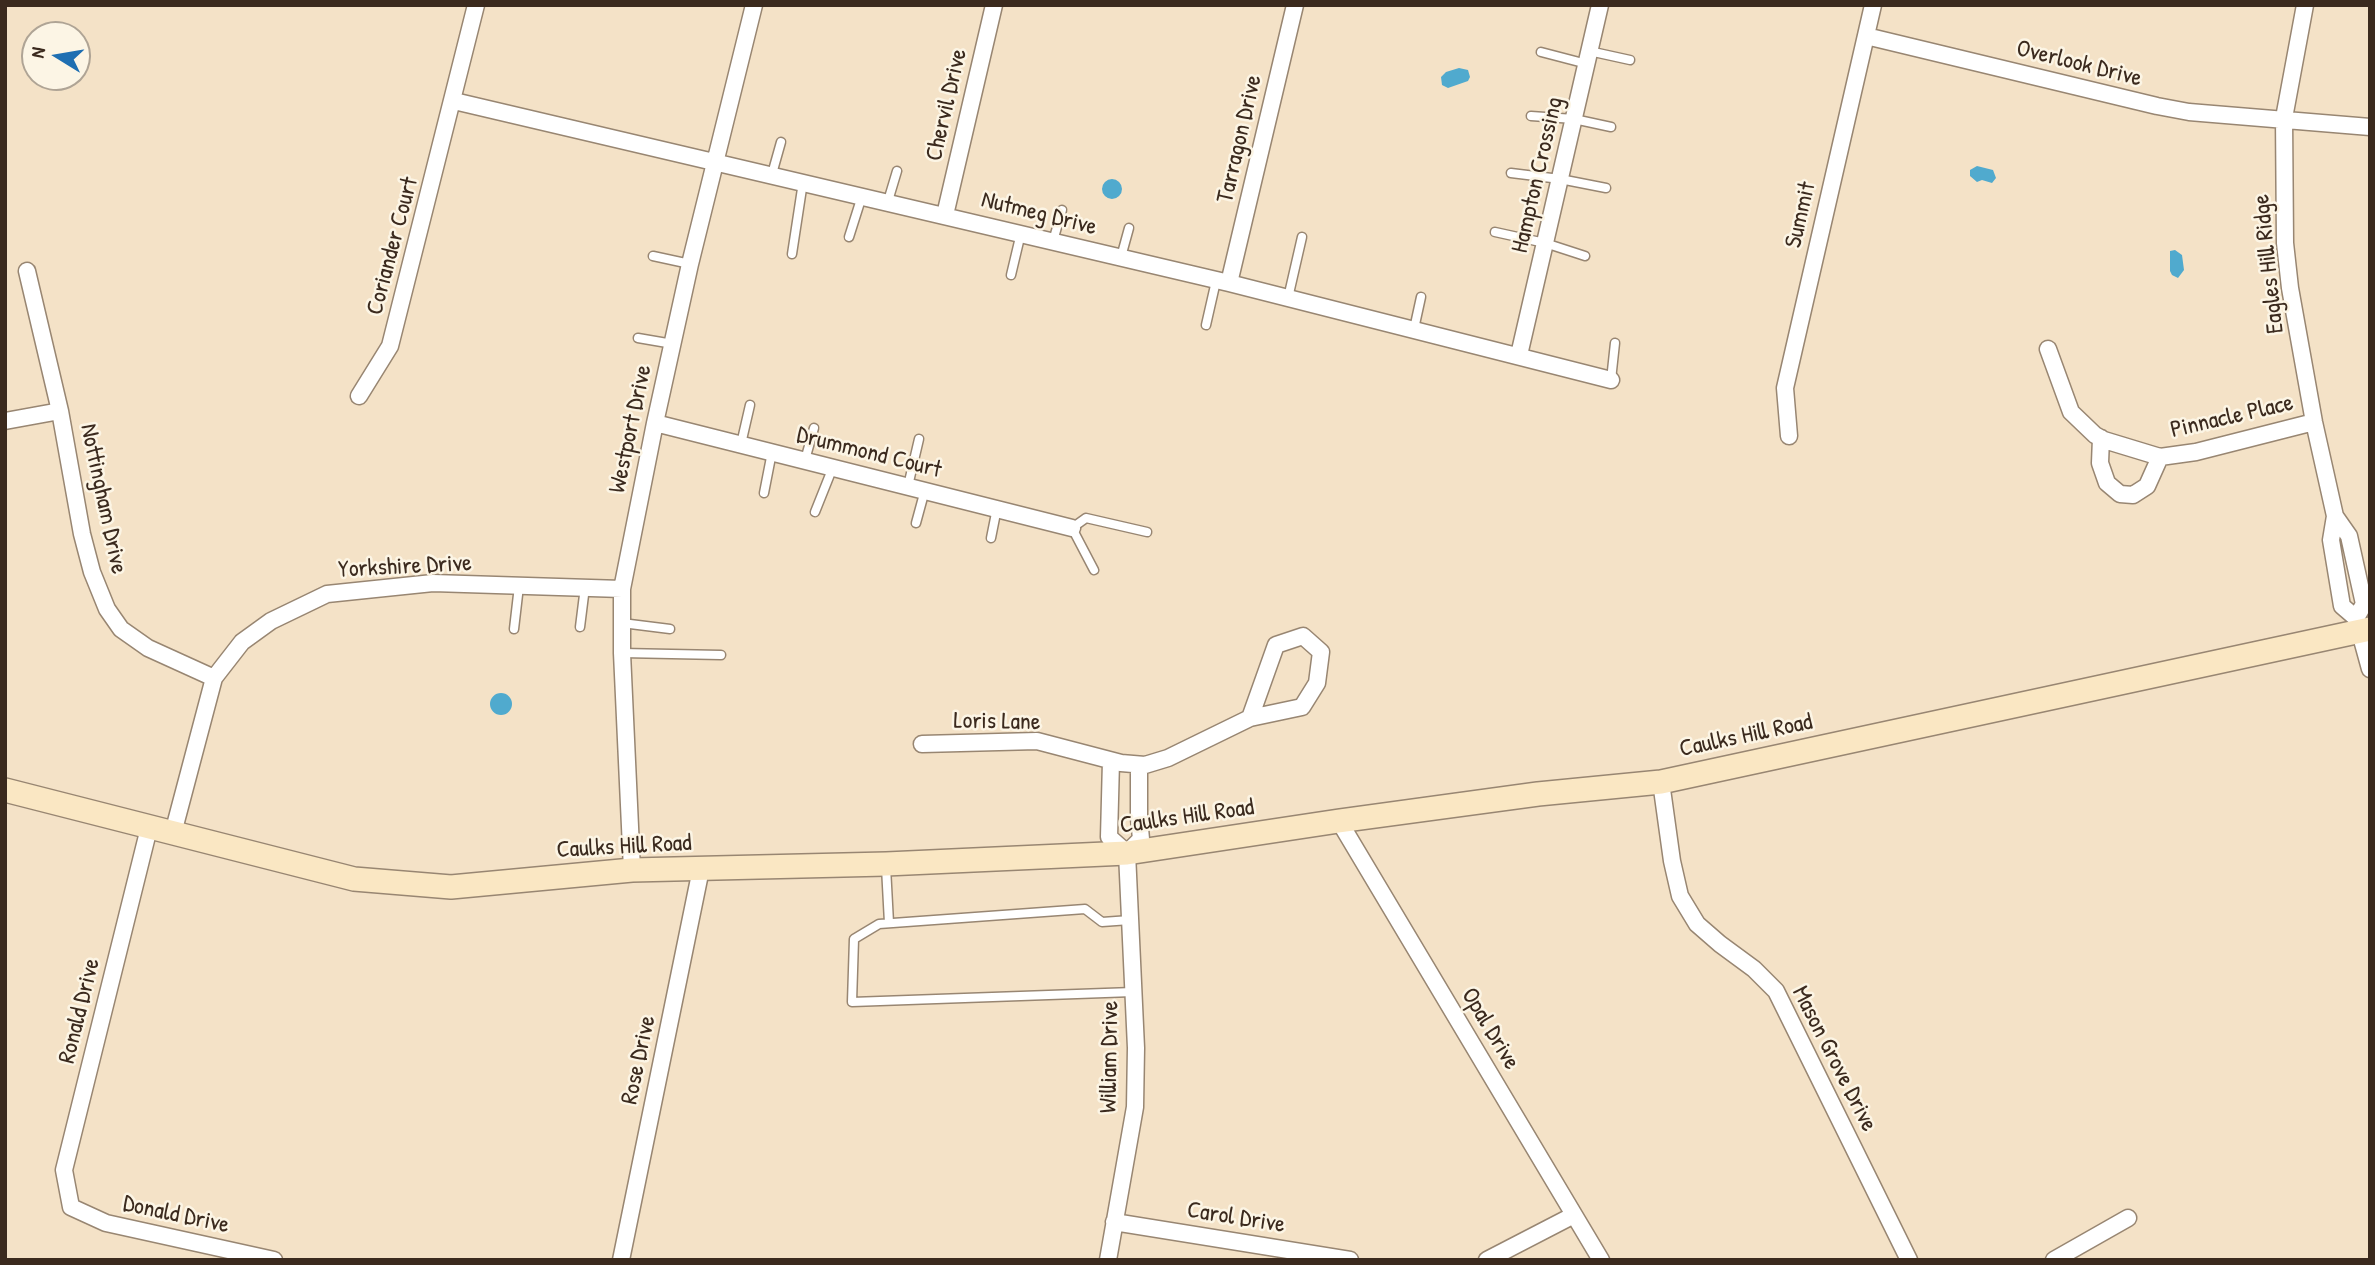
<!DOCTYPE html>
<style>
body{margin:0}
#map{position:relative;width:2375px;height:1265px;overflow:hidden;background:#f4e2c7;font-family:"Patrick Hand",sans-serif}
canvas{display:block}
.frame{position:absolute;inset:0;border:7px solid #3b2a1e;pointer-events:none}
.north{position:absolute;left:21px;top:21px;width:70px;height:70px;box-sizing:border-box;background:#fcf5e5;border:2px solid #afa495;border-radius:50%;rotate:281deg;font-size:19px;font-weight:700;line-height:28px;text-align:center;color:#3b2a1e}
.north::after{content:'';display:block;margin:auto;width:24px;height:32px;background:#1f6fb2;clip-path:polygon(50% 0,100% 100%,50% 72%,0 100%)}
</style>
<div id="map">
<canvas width="2375" height="1265"></canvas>
<div class="frame"></div>
<div class="north">N</div>
</div>
<script>
const g = document.querySelector('canvas').getContext('2d');
g.lineJoin = 'round';
function paint(path, color) {
  g.fillStyle = color;
  g.fill(path, 'evenodd');
}
function shape(rows) {
  const path = new Path2D();
  for (const r of rows) {
    if (r.length === 3) {
      path.moveTo(r[0] + r[2], r[1]);
      path.arc(r[0], r[1], r[2], 0, 2 * Math.PI);
      continue;
    }
    path.moveTo(r[0], r[1]);
    for (let i = 2; i < r.length; i += 2) path.lineTo(r[i], r[i + 1]);
  }
  return path;
}
function strokePath(path, color, width, dash) {
  g.strokeStyle = color;
  g.lineWidth = width;
  g.lineCap = dash ? 'butt' : 'round';
  g.setLineDash(dash || []);
  g.stroke(path);
}
function label(font, color, halo, rows, align = 'center') {
  g.font = font + ' "Patrick Hand",sans-serif';
  g.lineWidth = 5;
  g.setLineDash([]);
  g.textBaseline = 'middle';
  g.strokeStyle = halo;
  g.fillStyle = color;
  for (const [text, x, y, turn = 0] of rows) {
    g.save();
    g.translate(x, y);
    g.rotate((+turn || 0) * Math.PI / 180);
    g.textAlign = isNaN(turn) ? turn : align;
    if (halo) g.strokeText(text, 0, 0);
    g.fillText(text, 0, 0);
    g.restore();
  }
}
paint(shape([
 [1459,68,1468,70,1470,77,1468,81,1448,88,1442,85,1441,77,1446,72],
 [1977,166,1993,170,1996,178,1992,183,1982,180,1977,182,1970,176,1970,170],
 [1112,189,10],
 [2175,250,2182,255,2184,270,2178,278,2172,275,2170,271,2170,251],
 [501,704,11]
]), '#50aace');
const lane = shape([
 [1589,51,1630,60],
 [1541,52,1587,64],
 [1531,116,1574,119,1611,127],
 [1511,173,1560,179,1606,188],
 [772,174,781,142],
 [888,201,897,171],
 [1495,232,1545,243,1585,256],
 [849,237,862,196],
 [1053,241,1062,210],
 [792,254,803,182],
 [653,256,690,264],
 [1121,257,1129,228],
 [1011,275,1021,233],
 [1288,298,1302,237],
 [1206,325,1216,281],
 [1414,329,1421,297],
 [638,338,673,344],
 [1611,380,1615,343],
 [741,444,750,405],
 [805,460,814,428],
 [908,486,919,439],
 [764,493,772,452],
 [815,512,833,467],
 [916,523,925,490],
 [991,538,997,508],
 [1094,570,1072,528,1086,518,1147,532],
 [622,623,670,629],
 [580,627,585,587],
 [514,629,519,586],
 [622,653,721,655],
 [886,867,889,923],
 [1130,920,1102,922,1085,909,879,924,854,939,852,1002,1133,992]
]);
const street = shape([
 [2305,5,2284,118,2285,243,2290,288,2314,422,2335,516,2349,536,2364,604,2356,618],
 [1866,36,2157,106,2189,112,2370,127],
 [454,101,1229,283,1611,380],
 [945,215,994,5],
 [27,271,60,411,82,534,92,572,107,609,121,629,148,648,214,678],
 [1229,283,1295,5],
 [2048,349,2071,412,2095,435,2104,440,2160,457,2196,452,2314,422],
 [1519,355,1600,5],
 [359,396,390,346,476,5],
 [5,421,60,411],
 [655,423,1072,528],
 [1789,436,1785,388,1873,5],
 [2101,438,2100,463,2107,483,2120,494,2133,495,2147,486,2160,457],
 [2335,516,2331,540,2342,606,2356,618,2370,669],
 [922,744,1037,741,1121,763,1145,765,1168,758,1250,718,1276,645,1303,636,1321,652,1317,683,1302,707,1250,718],
 [1111,761,1109,837,1127,853],
 [1661,782,1672,861,1680,896,1697,924,1720,944,1754,969,1776,991,1909,1260],
 [1339,821,1601,1260],
 [149,828,64,1170,71,1207,106,1223,274,1260],
 [173,833,214,678,242,642,271,621,327,594,433,583,622,589],
 [1127,853,1141,839,1139,818,1139,765],
 [632,870,622,653,622,589,655,423,690,264,754,5],
 [1114,1222,1350,1260],
 [621,1260,701,869],
 [1108,1260,1135,1107,1136,1048,1127,853],
 [1487,1260,1574,1215],
 [2054,1260,2128,1218]
]);
const secondary = shape([
 [5,790,354,879,451,887,632,870,886,864,1127,853,1339,821,1538,794,1661,782,2370,629]
]);
strokePath(lane, '#988672', 11);
strokePath(street, '#988672', 19);
strokePath(secondary, '#988672', 26);
strokePath(lane, '#fff', 8);
strokePath(street, '#fff', 16);
strokePath(secondary, '#fae7c3', 23);
label('24px', '#3b2a1e', '#fcf5e5', [
 ["Overlook Drive",2079,64,14],
 ["Chervil Drive",947,105,-77],
 ["Tarragon Drive",1240,139,-77],
 ["Hampton Crossing",1538,175,-77],
 ["Nutmeg Drive",1039,214,14],
 ["Summit",1801,215,-77],
 ["Coriander Court",393,246,-75],
 ["Eagles Hill Ridge",2269,264,-96],
 ["Pinnacle Place",2232,417,-13],
 ["Westport Drive",631,429,-78],
 ["Drummond Court",869,453,14],
 ["Nottingham Drive",103,499,78],
 ["Yorkshire Drive",405,567,-3],
 ["Loris Lane",997,722,1],
 ["Caulks Hill Road",1746,736,-12],
 ["Caulks Hill Road",1187,817,-8],
 ["Caulks Hill Road",624,847,-3],
 ["Ronald Drive",80,1011,-76],
 ["Opal Drive",1490,1029,59],
 ["William Drive",1110,1057,-89],
 ["Mason Grove Drive",1834,1059,63],
 ["Rose Drive",639,1060,-78],
 ["Donald Drive",176,1215,12],
 ["Carol Drive",1236,1218,9]
]);
</script>
